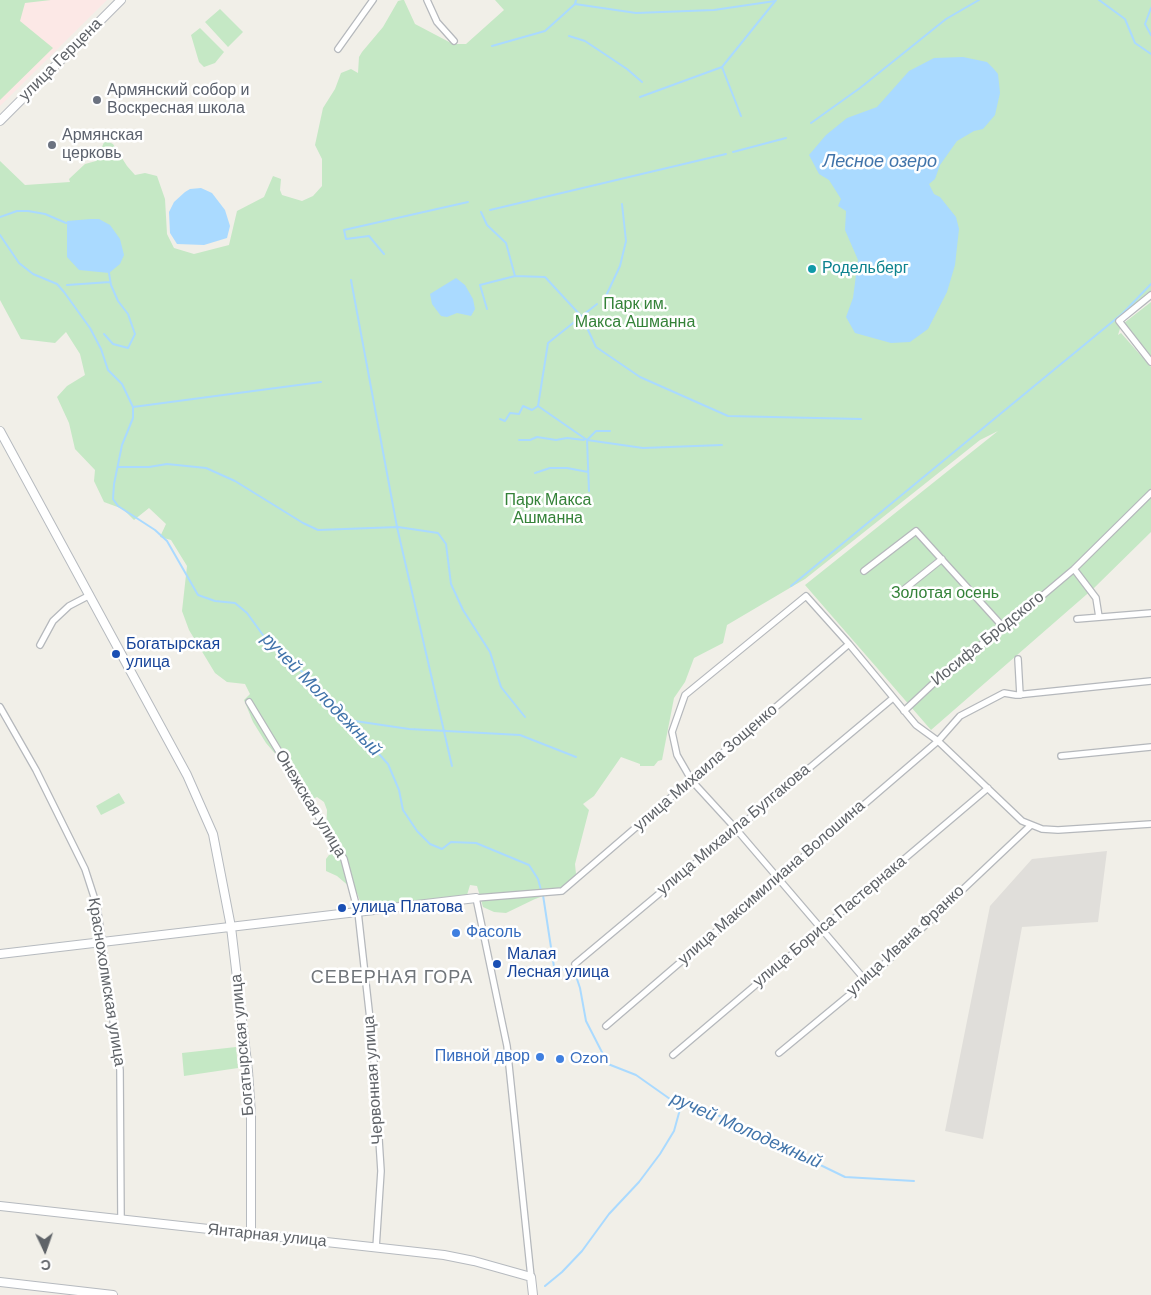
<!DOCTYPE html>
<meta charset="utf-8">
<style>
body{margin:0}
#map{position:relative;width:1151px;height:1295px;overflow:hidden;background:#f1efe8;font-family:"DM Sans",sans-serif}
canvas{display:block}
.north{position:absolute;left:20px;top:1225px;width:50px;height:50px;-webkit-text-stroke:4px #fff;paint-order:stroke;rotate:177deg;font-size:14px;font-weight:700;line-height:20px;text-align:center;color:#5f6368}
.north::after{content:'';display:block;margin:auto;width:18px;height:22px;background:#5f6368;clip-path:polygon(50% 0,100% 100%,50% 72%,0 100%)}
</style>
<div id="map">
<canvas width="1151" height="1295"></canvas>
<div class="north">С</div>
</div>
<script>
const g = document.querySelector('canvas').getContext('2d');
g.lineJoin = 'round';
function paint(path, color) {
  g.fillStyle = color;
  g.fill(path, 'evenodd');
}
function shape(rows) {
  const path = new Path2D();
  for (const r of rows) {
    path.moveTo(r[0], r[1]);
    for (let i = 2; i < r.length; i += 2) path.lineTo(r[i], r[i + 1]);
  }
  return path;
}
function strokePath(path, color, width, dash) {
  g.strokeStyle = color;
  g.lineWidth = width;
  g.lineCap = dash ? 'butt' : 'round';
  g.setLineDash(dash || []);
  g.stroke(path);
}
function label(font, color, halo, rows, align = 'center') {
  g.font = font + ' "DM Sans",sans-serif';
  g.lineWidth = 5;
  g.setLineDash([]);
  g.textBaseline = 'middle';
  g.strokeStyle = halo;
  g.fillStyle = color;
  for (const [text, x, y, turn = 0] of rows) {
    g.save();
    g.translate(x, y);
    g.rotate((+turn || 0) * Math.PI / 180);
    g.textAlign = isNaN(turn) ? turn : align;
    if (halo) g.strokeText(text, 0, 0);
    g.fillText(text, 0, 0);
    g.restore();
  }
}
paint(shape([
 [1107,851,1098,922,1022,927,983,1139,945,1131,990,906,1032,859]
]), '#e0deda');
paint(shape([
 [0,0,107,0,0,106]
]), '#fce8e6');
paint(shape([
 [0,0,51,0,25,3,20,21,53,48,0,100],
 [402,0,404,0,415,24,453,44,466,44,504,10,495,0,1151,0,1151,292,1148,298,1123,319,1118,335,1121,333,1151,367,1151,532,1094,588,931,730,805,585,998,431,980,440,805,579,727,625,723,643,694,658,685,682,674,698,662,760,658,761,654,766,640,766,640,764,621,757,594,796,583,804,589,810,575,864,576,874,571,886,535,899,506,913,494,912,483,907,477,886,470,885,467,895,366,907,360,901,357,893,337,876,326,871,326,859,332,851,326,838,327,810,324,802,317,797,306,803,284,764,266,743,253,722,244,700,250,694,245,684,227,682,215,673,189,630,182,611,187,566,171,540,160,537,166,524,149,508,134,520,123,509,104,502,94,481,95,470,75,449,69,423,57,397,67,386,85,375,80,354,66,332,55,343,21,339,0,300,0,161,25,185,70,182,69,179,85,164,96,161,105,140,113,144,127,166,135,175,145,173,157,176,165,199,167,234,174,248,194,254,229,245,237,211,264,197,273,176,281,179,280,190,282,195,302,201,313,196,322,186,322,159,315,145,323,108,335,89,341,73,351,69,358,73,359,57,362,52,383,27,398,1],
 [220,9,243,32,228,47,205,22],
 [200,28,224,52,215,63,204,67,199,62,191,35],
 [1151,302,1151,358,1124,323],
 [119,793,125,803,101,815,96,806],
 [236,1047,238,1068,184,1076,182,1053]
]), '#c5e8c5');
paint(shape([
 [963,57,987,62,993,68,998,74,1000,93,995,115,983,129,974,131,957,141,940,165,935,179,929,184,934,194,940,197,956,217,959,229,955,265,947,292,928,329,910,342,891,343,855,333,846,317,853,298,858,260,845,230,846,211,838,206,841,199,829,180,819,174,809,155,826,135,847,118,877,107,909,71,934,58],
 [201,188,212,193,225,210,230,226,227,238,204,245,177,244,170,233,169,212,174,202,185,192,190,189],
 [91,219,99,219,110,225,120,239,124,255,120,264,109,273,79,270,67,257,67,221],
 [456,278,465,285,473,299,475,309,471,316,457,313,447,317,441,316,432,304,430,294]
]), '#aadaff');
strokePath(shape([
 [1099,0,1125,19,1135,43,1151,54],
 [575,4,636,13,714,10,775,1],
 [1151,8,1145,24,1151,35],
 [569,36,585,41,627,69,642,82],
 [492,46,545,31,575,4,576,0],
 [722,67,741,116],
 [640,97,722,67,776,0],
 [811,123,860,88,946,19,979,0],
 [733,152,786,138],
 [490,210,726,154],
 [481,212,487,225,506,243,515,276,545,277,582,317,596,347,640,377,728,416,861,419],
 [0,217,17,211,28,211,45,214,66,223],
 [0,235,19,263,33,274,57,284,64,292,90,328,101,349,108,370,122,384,133,407,133,418,122,445,114,484,113,499,118,506,155,530,167,541,198,595,215,601,235,603,247,613,268,642,315,683,388,764,399,790,403,810,417,831,430,844,442,849,451,842,476,843,529,865,538,879,541,890],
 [384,254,369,236,346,239,344,230,468,202],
 [351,280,397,527,452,766],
 [67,285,110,282],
 [605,298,620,266,626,241,622,204],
 [597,304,548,343,538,406,587,440,643,448,722,445],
 [487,309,480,285,515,276],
 [104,334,113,344,128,348,135,334,128,314,118,301,111,285,109,273],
 [133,407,321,382],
 [500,419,505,421,510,413,519,414,523,406,532,410,538,406],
 [519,440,530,440,537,437,556,440,567,438,584,440],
 [119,467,149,467,167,464,206,468,235,481,303,523,318,530,398,527,438,533,446,544,451,584,463,610,490,652,501,687,525,717],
 [535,473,550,468,567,468,588,472],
 [589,491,587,440,596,431,610,431],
 [791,586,1123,313,1151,284],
 [348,720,409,729,520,735,576,757],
 [543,895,554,967,575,973,580,988,586,1021,608,1064,636,1075,670,1099,697,1105,845,1177,914,1181],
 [545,1286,562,1272,582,1251,609,1214,639,1182,660,1154,674,1131,682,1102]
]), '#aadaff', 2);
const street = shape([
 [427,0,437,22,454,41],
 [338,49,373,0],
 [1151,295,1119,321,1151,362],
 [1074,569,1096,598,1099,617],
 [864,571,916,531,1004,628],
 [897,595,942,559],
 [1077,619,1151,613],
 [40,645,53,621,69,606,90,595],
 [1018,659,1020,695],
 [249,702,344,859,358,912,373,1046,381,1171,376,1248],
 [0,707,36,770,85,869,97,906,120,1070,121,1219],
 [904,711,952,666,1004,628,1074,569,1151,493],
 [1061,756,1151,747],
 [575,964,893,698],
 [866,981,736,829,692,781,677,755,672,732,685,695,806,596,849,644,916,725,938,741,1022,821,1042,829,1058,830,1151,824],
 [606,1026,938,741,960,716,1004,693,1016,695,1151,681],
 [779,1053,866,981,1030,826],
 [673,1055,988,788],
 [531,1277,507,1046,476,898,562,891,849,644]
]);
const secondary = shape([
 [0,121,121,0],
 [0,431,187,775,213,834,231,927,248,1071,251,1114,251,1234],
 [0,954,476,898],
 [0,1206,444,1255,474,1261,531,1277,533,1295],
 [0,1282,113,1295]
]);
strokePath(street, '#b5b8bc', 8);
strokePath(secondary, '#b6babf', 10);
strokePath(street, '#fff', 5.5);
strokePath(secondary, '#fff', 8);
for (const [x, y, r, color] of [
 [97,100,5,"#6b7280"],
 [52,145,5,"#6b7280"],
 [812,269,5,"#0f9aa8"],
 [116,654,5,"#1a4fb4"],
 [342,908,5,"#1a4fb4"],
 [456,933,5,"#3f7fe0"],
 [497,964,5,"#1a4fb4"],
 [540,1057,5,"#3f7fe0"],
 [560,1059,5,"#3f7fe0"]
]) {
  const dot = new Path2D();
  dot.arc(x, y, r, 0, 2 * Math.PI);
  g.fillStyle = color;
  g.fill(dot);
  strokePath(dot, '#fff', 2);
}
label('16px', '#5f6368', '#fff', [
 ["улица Герцена",61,60,-45],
 ["Иосифа Бродского",988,639,-39],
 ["улица Михаила Зощенко",706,768,-41],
 ["Онежская улица",310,804,59],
 ["улица Михаила Булгакова",734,830,-40],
 ["улица Максимилиана Волошина",772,883,-41],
 ["улица Бориса Пастернака",830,922,-40],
 ["улица Ивана Франко",906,941,-43],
 ["Краснохолмская улица",106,982,81],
 ["Богатырская улица",243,1045,-95],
 ["Червонная улица",374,1080,-94],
 ["Янтарная улица",267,1236,6]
]);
label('16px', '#5b616d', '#fff', [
 ["Армянский собор и",107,91],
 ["Воскресная школа",107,109],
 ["Армянская",62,136],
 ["церковь",62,154]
], 'left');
label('16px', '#0d838f', '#fff', [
 ["Родельберг",822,269]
], 'left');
label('16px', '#348238', '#fff', [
 ["Парк им.",635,305],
 ["Макса Ашманна",635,323],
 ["Парк Макса",548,501],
 ["Ашманна",548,519],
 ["Золотая осень",945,594]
]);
label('16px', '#164399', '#fff', [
 ["Богатырская",126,645],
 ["улица",126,663],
 ["улица Платова",352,908],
 ["Малая",507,955],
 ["Лесная улица",507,973]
], 'left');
label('16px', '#366cbe', '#fff', [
 ["Фасоль",466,933],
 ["Пивной двор",530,1057,"right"],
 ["Ozon",570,1059]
], 'left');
label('italic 18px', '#4174aa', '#fff', [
 ["Лесное озеро",880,162],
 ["ручей Молодежный",321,695,46],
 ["ручей Молодежный",746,1131,24]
]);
g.letterSpacing = '1px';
label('18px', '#70757a', '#fff', [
 ["СЕВЕРНАЯ ГОРА",392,978]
]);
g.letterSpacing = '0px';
</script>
